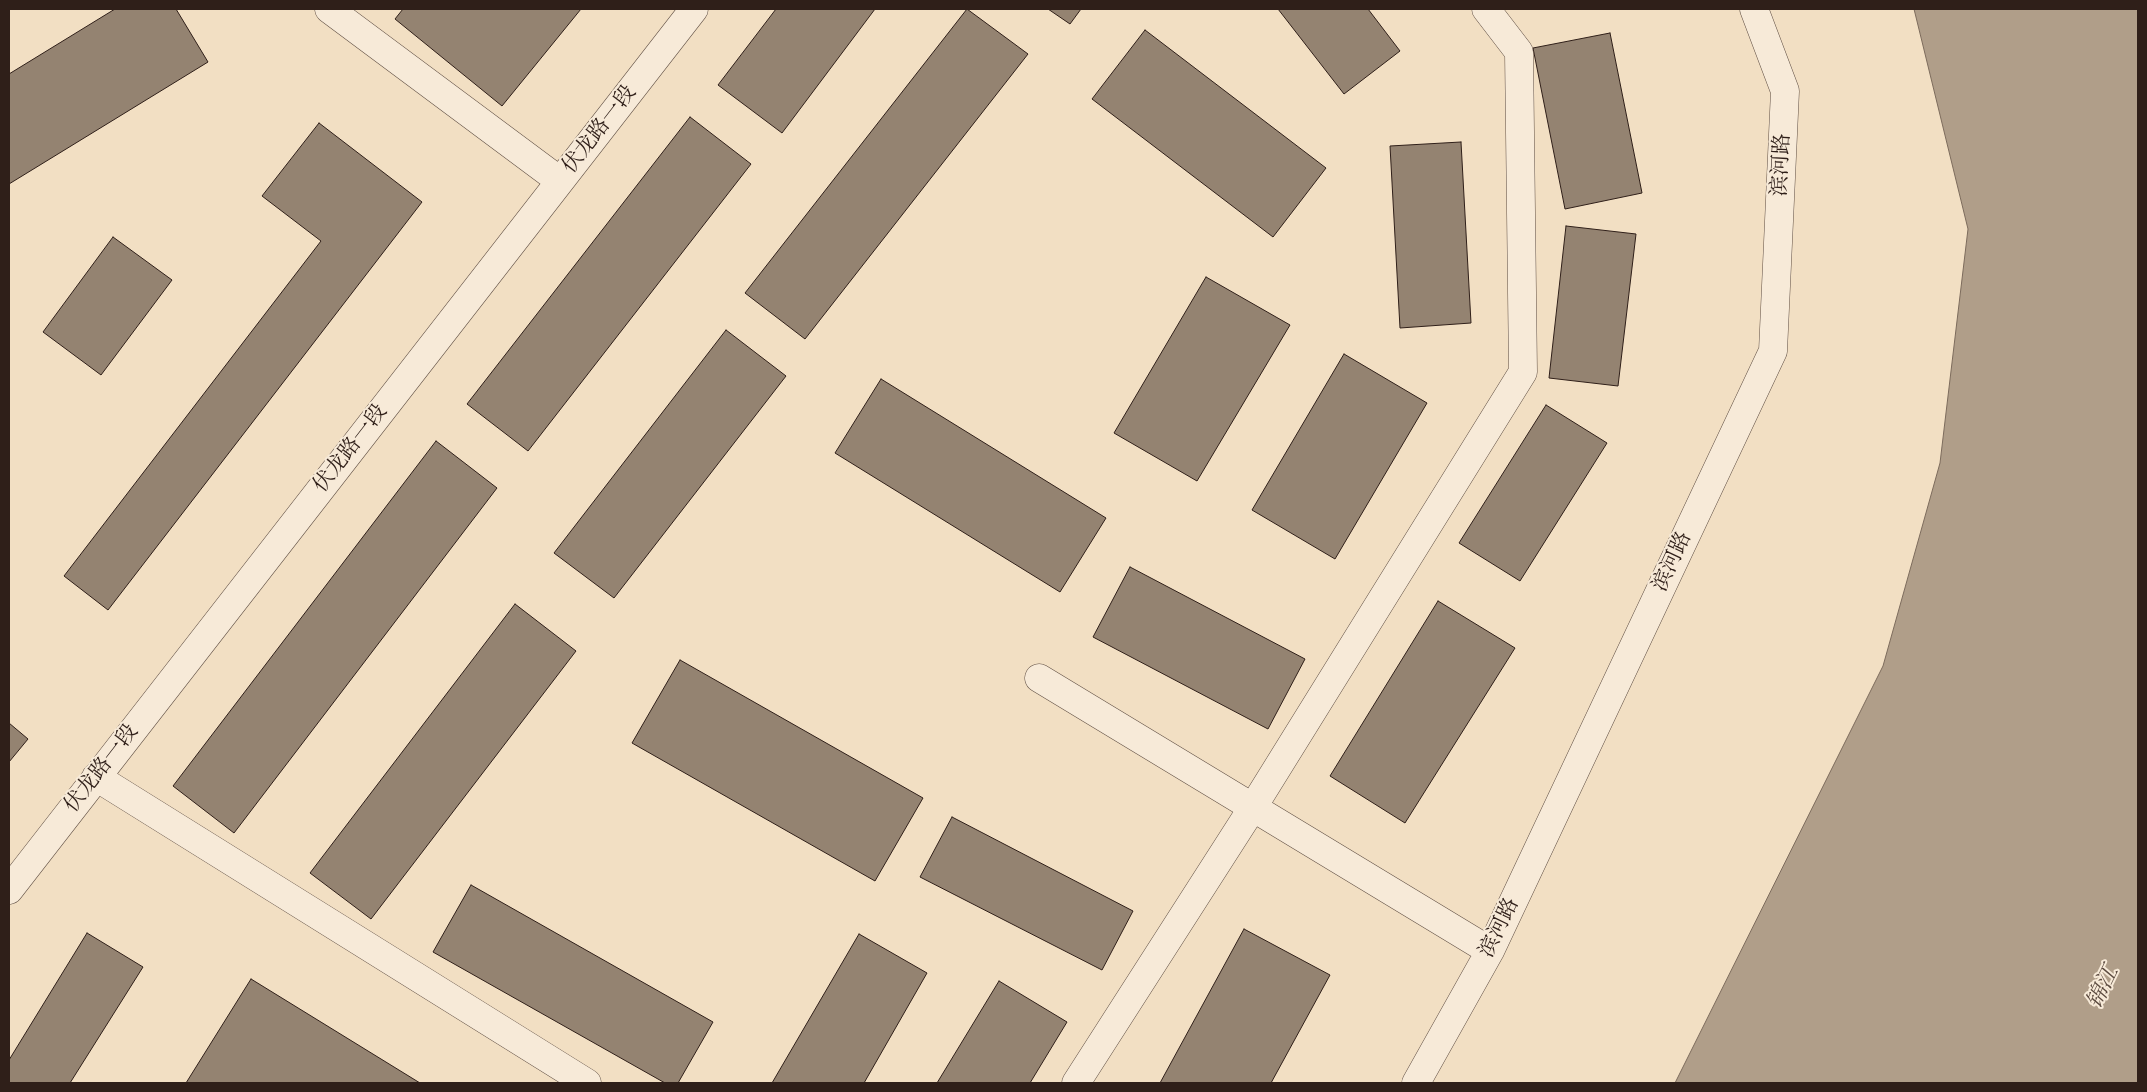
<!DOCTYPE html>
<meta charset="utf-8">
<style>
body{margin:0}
#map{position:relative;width:2147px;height:1092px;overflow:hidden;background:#f2dfc3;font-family:Cardo,serif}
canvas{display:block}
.frame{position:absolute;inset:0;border:10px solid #2f1f19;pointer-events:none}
</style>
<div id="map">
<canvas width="2147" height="1092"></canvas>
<div class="frame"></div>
</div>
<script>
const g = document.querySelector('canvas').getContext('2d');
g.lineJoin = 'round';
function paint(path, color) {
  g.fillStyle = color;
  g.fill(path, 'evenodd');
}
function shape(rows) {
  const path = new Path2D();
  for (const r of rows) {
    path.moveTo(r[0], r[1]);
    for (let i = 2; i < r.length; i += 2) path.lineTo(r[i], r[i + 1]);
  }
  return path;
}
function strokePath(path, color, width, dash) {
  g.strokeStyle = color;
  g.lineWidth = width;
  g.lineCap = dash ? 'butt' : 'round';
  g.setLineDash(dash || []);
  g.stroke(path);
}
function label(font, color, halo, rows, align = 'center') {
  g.font = font + ' Cardo,"Noto Serif SC",serif';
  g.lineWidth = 4;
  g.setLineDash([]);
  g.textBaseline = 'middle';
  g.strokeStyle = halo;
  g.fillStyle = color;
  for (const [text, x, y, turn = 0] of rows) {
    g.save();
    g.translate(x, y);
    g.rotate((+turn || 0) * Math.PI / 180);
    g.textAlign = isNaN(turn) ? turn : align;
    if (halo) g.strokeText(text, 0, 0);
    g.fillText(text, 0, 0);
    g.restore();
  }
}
const water = shape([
 [1914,9,2138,9,2138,1083,1675,1083,1883,666,1940,463,1968,229,1914,9]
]);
paint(water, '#b09e89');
strokePath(water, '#7c6b5c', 1);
const building = shape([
 [115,9,176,9,208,62,9,184,9,74,115,9],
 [403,9,581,9,502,106,395,19,403,9],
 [776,9,875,9,782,133,718,85,776,9],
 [967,9,1028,54,805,339,745,293,967,9],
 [1048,9,1081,9,1070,24,1048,9],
 [1278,9,1368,9,1400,51,1344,94,1278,9],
 [1145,30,1326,168,1273,237,1092,99,1145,30],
 [1610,33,1642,193,1565,209,1533,48,1610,33],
 [690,117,751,164,528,451,467,404,690,117],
 [319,123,422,202,108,610,64,576,321,241,262,196,319,123],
 [1461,142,1471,323,1400,328,1390,146,1461,142],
 [1566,226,1636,234,1618,386,1549,378,1566,226],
 [113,237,172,280,101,375,43,332,113,237],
 [1206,277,1290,325,1197,481,1114,433,1206,277],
 [726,330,786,376,614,598,554,553,726,330],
 [1344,354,1427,403,1335,559,1252,510,1344,354],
 [881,379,1106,518,1060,592,835,453,881,379],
 [1546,405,1607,443,1520,581,1459,543,1546,405],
 [436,441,497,488,234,833,173,786,436,441],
 [1130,567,1305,659,1268,729,1093,637,1130,567],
 [1438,601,1515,648,1405,823,1330,776,1438,601],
 [515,604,576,651,371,919,310,873,515,604],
 [680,660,923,798,875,881,632,743,680,660],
 [9,723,28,739,9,762,9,723],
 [952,817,1133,911,1102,970,920,877,952,817],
 [471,885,713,1022,678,1083,665,1083,433,952,471,885],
 [1244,929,1330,975,1271,1083,1160,1083,1244,929],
 [87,933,143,967,70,1083,9,1083,9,1060,87,933],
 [859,934,927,973,864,1083,772,1083,859,934],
 [251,979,420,1083,186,1083,251,979],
 [999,981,1067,1022,1030,1083,937,1083,999,981]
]);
paint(building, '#948371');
strokePath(building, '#2f1f19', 1);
const minor = shape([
 [329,9,560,181],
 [1039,678,1490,951],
 [96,777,587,1083],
 [9,890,694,9],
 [1076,1083,1253,807,1523,372,1519,52,1486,9],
 [1416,1083,1490,951,1773,351,1785,91,1754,9]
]);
strokePath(minor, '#604f44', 29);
strokePath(minor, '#f7ead8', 28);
label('21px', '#2f1f19', '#f7ead8', [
 ["伏龙路一段",600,130,-52],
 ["滨河路",1782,165,-87],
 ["伏龙路一段",351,449,-52],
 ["滨河路",1673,562,-65],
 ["伏龙路一段",102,769,-52],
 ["滨河路",1500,928,-64]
]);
label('italic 22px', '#5c4b40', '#f7ead8', [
 ["锦江",2104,988,-64]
]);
</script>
